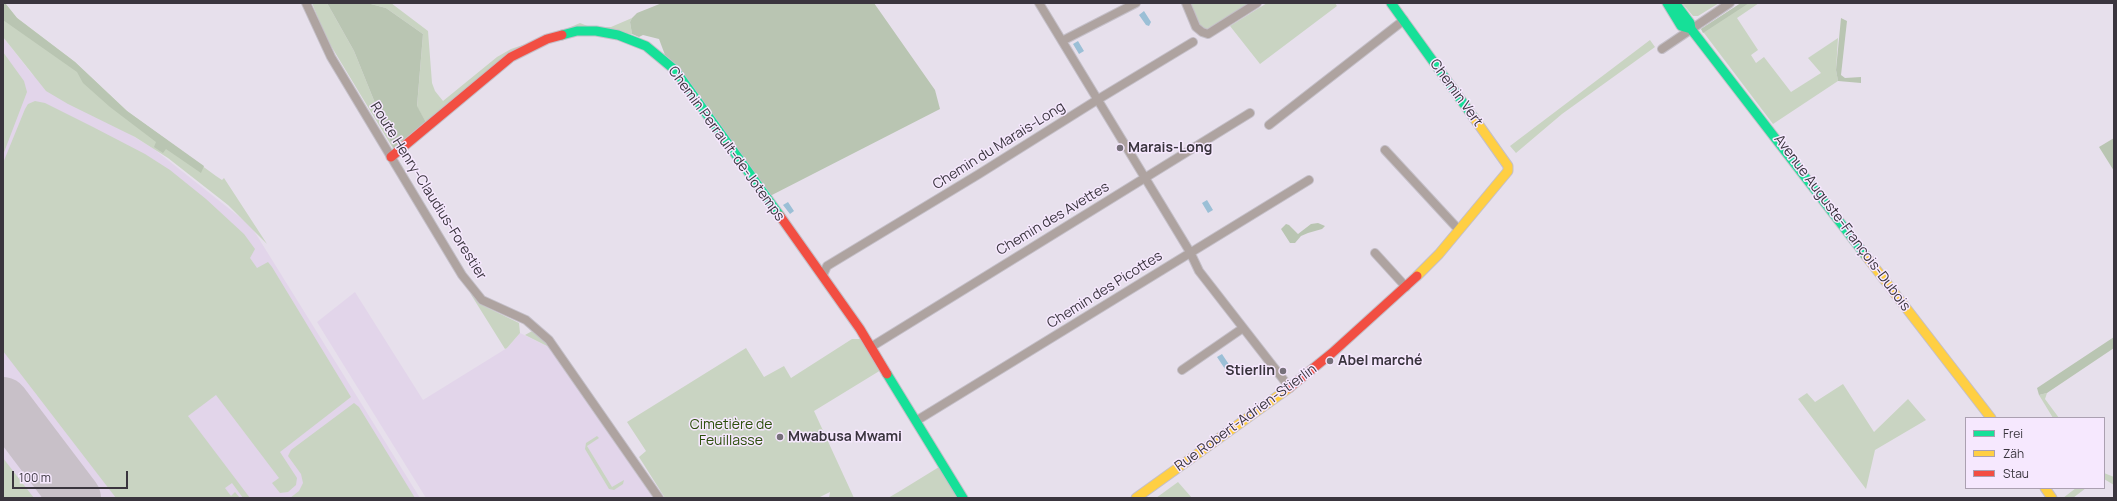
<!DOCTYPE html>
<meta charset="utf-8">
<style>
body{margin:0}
#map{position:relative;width:2117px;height:501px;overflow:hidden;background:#e7e0ec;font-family:Manrope,sans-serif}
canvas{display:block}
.frame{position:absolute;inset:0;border:4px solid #3a353e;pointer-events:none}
.legend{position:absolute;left:1965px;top:417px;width:140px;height:72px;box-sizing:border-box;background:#f6e8fe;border:1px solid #aba0b1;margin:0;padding:5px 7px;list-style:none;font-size:12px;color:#3a353e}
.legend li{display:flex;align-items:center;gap:8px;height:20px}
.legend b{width:20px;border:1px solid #aba0b1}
.scale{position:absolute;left:12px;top:471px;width:116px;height:18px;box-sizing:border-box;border:2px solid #3a353e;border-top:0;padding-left:5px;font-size:12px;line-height:14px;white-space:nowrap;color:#3a353e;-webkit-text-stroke:3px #f6e8fe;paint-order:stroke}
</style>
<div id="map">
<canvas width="2117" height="501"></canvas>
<div class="frame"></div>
<ul class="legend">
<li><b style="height:5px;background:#16e098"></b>Frei</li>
<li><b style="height:5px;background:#ffcf43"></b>Zäh</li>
<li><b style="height:5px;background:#f24e42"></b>Stau</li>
</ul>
<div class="scale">100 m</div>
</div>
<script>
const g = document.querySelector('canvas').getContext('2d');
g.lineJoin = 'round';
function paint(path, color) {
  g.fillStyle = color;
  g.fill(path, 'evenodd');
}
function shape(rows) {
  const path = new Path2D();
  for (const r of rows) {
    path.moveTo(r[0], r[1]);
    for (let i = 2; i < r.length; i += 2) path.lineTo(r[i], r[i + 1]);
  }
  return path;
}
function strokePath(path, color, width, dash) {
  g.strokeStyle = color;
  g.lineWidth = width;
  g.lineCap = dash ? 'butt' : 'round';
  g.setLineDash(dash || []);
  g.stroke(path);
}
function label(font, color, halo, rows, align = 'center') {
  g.font = font + ' Manrope,sans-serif';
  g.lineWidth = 3;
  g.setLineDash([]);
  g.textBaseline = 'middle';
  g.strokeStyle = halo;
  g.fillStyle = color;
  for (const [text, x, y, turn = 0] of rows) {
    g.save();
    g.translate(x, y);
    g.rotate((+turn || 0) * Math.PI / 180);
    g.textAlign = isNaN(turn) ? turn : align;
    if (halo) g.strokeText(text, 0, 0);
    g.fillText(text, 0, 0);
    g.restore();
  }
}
paint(shape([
 [3,37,32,74,154,149,251,226,420,498,3,498],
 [355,292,423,400,507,348,520,333,551,348,653,498,426,498,317,322]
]), '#e2d5ea');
paint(shape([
 [3,3,5,3,17,18,75,62,127,111,216,176,222,180,224,178,267,244,228,205,168,158,135,137,68,104,46,91,3,37],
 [312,3,327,3,354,51,394,150,325,36],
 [367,3,391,3,428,31,432,83,435,91,443,101,497,57,511,49,546,37,427,124,417,107,423,34,386,8],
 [1189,3,1250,3,1206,30,1199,27],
 [1267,3,1335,3,1337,6,1260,64,1230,26],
 [1682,3,1719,3,1698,16,1693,16],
 [1741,3,1759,3,1737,18,1758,50,1751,55,1756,63,1764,57,1791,92,1821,73,1808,58,1838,38,1836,70,1838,81,1773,124,1701,29],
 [632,18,630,22,632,34,566,29,580,23,590,27,611,27],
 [1650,40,1655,47,1562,114,1516,153,1510,146],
 [3,52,24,81,27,92,3,155],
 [35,101,45,103,93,127,145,154,170,170,206,199,244,234,255,249,250,258,257,268,268,262,272,267,351,397,280,452,297,478,296,485,288,492,280,493,272,483,279,478,216,395,188,416,250,498,243,498,232,483,225,488,231,496,235,492,240,498,116,498,3,351,3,163,25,109,28,104],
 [470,293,484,306,519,323,520,333,507,348,505,349],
 [534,330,544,340,551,348,525,335],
 [852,339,862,339,881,370,814,411,854,498,829,498,830,492,818,498,665,498,639,457,646,451,627,422,746,348,764,377,784,366,791,378],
 [1843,384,1874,432,1908,399,1926,420,1875,450,1866,489,1798,399,1807,393,1815,402],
 [2047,393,2045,399,2059,418,2053,418,2039,395],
 [354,403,359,407,415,498,290,498,299,491,303,483,301,474,288,456,291,450],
 [597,436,599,438,587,446,612,487,624,480,623,484,614,490,609,489,585,449,586,443],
 [3,458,34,498,3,498],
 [939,467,958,498,888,498,900,491],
 [2104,473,2114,477,2114,485,2104,479],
 [1178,482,1192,498,1156,498],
 [2076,488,2086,488,2073,498,2063,498]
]), '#c9d4c2');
paint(shape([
 [3,3,5,3,17,18,75,62,127,111,204,166,201,173,166,149,163,153,154,147,156,142,110,107,83,83,77,72,3,20],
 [327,3,367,3,386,8,423,34,417,106,427,124,394,150,354,51],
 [662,3,874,3,935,90,940,109,770,196,665,55,659,39,643,35,639,37,632,34,630,22,632,18,637,13],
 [1741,3,1749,3,1703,33,1701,29],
 [1841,18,1847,21,1841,75,1845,78,1861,77,1861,83,1838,81,1836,70],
 [2114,138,2114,171,2099,147],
 [1318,223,1325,226,1322,229,1308,233,1301,236,1295,243,1290,243,1281,229,1286,224,1289,225,1298,234,1311,224],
 [2114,337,2114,348,2047,393,2039,395,2037,388]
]), '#b9c5b2');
paint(shape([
 [1144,11,1151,22,1149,26,1146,25,1139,15],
 [1078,41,1084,51,1079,54,1073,44],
 [1207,200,1213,210,1208,213,1202,203],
 [788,202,794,211,790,214,783,205],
 [1222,354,1230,366,1225,369,1217,357]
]), '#9bbfd6');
strokePath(shape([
 [3,403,75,498]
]), '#c8c0c8', 52);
const street = shape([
 [306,3,331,57,462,275,482,300,526,320,549,340,659,498],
 [1039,3,1190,252,1199,271,1290,388],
 [1186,3,1196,27,1202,32,1208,34,1257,3],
 [1062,41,1136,3],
 [1662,49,1730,3],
 [1269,125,1404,20],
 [1385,150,1459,230],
 [1375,253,1406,287],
 [823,275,827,266,979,174,1097,100,1193,42],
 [871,347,1250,113],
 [1182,370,1243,328],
 [916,421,1309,180]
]);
const fast = shape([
 [1391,3,1474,118],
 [1667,3,1681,26,1691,29],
 [1675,3,1690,23,1691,29,1866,256],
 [562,35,577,31,596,31,618,35,646,46,675,70,780,216],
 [887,374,963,498]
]);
const slow = shape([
 [1866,256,1991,418],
 [1417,276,1439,254,1508,171,1508,166,1474,118],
 [2045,488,2052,498],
 [1136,498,1289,388]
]);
const jam = shape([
 [391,157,511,57,547,39,562,35],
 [780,216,860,329,887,374],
 [1289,388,1332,353,1417,276]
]);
strokePath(street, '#c4bfc8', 10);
strokePath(fast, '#c4bfc8', 11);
strokePath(slow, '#c4bfc8', 11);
strokePath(jam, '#c4bfc8', 11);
strokePath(street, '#aea3a0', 8);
strokePath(fast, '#16e098', 9);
strokePath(slow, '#ffcf43', 9);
strokePath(jam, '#f24e42', 9);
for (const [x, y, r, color] of [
 [1120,148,4,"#77717b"],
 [1330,361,4,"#77717b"],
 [1283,371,4,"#77717b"],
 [780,437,4,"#77717b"]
]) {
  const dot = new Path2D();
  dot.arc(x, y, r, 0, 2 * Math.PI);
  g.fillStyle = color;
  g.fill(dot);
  strokePath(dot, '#f6e8fe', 1.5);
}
label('14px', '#3a353e', '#f6e8fe', [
 ["Chemin Vert",1456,93,54],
 ["Chemin Perrault-de-Jotemps",726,144,54],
 ["Chemin du Marais-Long",999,146,-32],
 ["Route Henry-Claudius-Forestier",428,191,58],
 ["Chemin des Avettes",1053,219,-31],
 ["Avenue Auguste-François-Dubois",1842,223,53],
 ["Chemin des Picottes",1105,290,-32],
 ["Rue Robert-Adrien-Stierlin",1246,418,-36]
]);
label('bold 14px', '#3a353e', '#f6e8fe', [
 ["Marais-Long",1128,148],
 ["Abel marché",1338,361],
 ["Stierlin",1275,371,"right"],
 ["Mwabusa Mwami",788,437]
], 'left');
label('14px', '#2d4f0c', '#f6e8fe', [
 ["Cimetière de",731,425],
 ["Feuillasse",731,441]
]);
</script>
